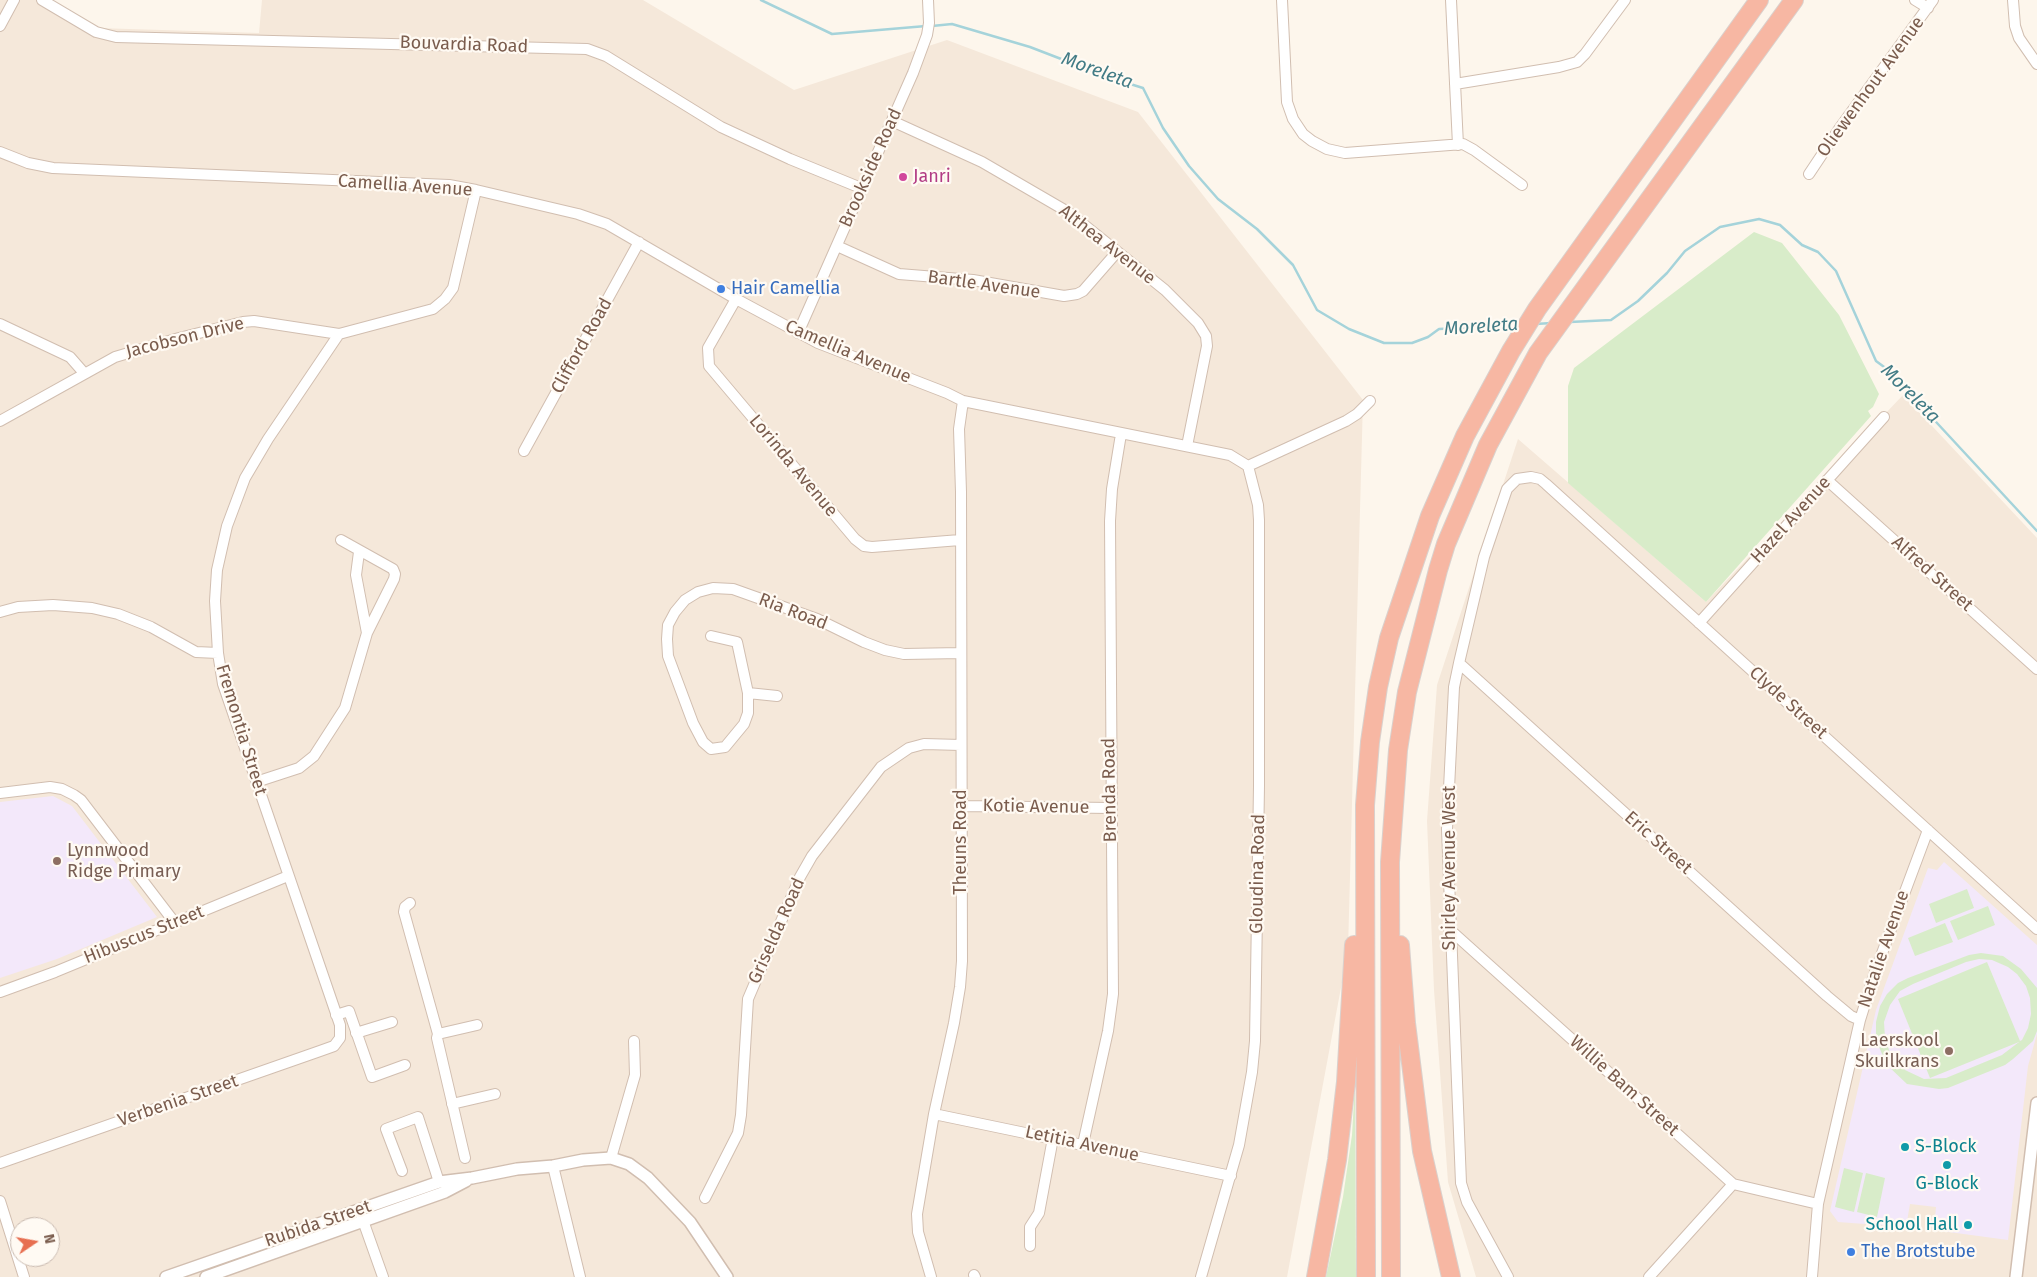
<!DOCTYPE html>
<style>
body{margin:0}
#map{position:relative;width:2037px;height:1277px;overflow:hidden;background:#fdf6ec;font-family:"Fira Sans",sans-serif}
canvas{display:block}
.north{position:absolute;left:10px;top:1217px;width:50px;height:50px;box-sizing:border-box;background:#fffaf3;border:1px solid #cabbb1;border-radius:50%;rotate:78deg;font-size:14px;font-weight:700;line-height:20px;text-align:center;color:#7a5c4d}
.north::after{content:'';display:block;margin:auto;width:18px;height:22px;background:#e76f51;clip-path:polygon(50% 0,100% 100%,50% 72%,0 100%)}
</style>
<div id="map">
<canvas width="2037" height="1277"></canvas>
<div class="north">N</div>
</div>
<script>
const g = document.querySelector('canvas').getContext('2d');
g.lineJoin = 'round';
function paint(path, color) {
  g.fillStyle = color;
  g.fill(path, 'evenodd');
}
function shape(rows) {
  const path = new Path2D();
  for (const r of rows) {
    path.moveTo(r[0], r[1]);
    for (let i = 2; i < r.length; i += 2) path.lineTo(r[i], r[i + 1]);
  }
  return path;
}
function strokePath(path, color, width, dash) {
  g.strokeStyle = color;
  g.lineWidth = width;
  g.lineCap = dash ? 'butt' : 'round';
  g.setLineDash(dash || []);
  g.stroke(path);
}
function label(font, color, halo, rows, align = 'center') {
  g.font = font + ' "Fira Sans",sans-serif';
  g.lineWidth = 4.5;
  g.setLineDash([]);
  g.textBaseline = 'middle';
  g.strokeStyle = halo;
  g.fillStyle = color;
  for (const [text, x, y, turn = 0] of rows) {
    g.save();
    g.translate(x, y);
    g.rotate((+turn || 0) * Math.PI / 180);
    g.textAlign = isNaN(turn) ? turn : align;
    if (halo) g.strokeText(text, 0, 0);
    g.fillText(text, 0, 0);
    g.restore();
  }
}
paint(shape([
 [0,0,53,0,97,28,259,33,262,0,643,0,794,90,947,40,1138,112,1363,400,1348,950,1287,1277,0,1277],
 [20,1227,50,1227,50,1257,20,1257],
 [1903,395,2037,538,2037,1277,1476,1277,1448,1182,1434,990,1427,821,1437,685,1518,439,1706,602]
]), '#f5e8da');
paint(shape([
 [53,796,72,806,157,917,57,959,0,978,0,802],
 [1944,862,2037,945,2037,1034,2028,1066,2008,1240,1934,1230,1936,1207,1910,1204,1906,1227,1838,1222,1830,1211,1876,1010,1928,868,1937,870]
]), '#f3e8fa');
paint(shape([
 [1754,232,1782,243,1839,315,1879,394,1873,407,1868,411,1871,416,1706,602,1568,483,1568,386,1574,368],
 [1967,889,1974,908,1936,923,1929,904],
 [1988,906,1995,925,1958,940,1950,921],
 [1945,923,1953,942,1915,956,1908,938],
 [1981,953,2003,956,2021,969,2037,988,2037,1031,2033,1041,2013,1059,2005,1065,1948,1088,1939,1089,1907,1084,1886,1064,1876,1039,1876,1022,1880,1006,1887,994,1898,983,1908,978,1969,955],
 [1979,959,1992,960,2008,967,2017,974,2026,986,2030,998,2031,1014,2028,1028,2022,1040,2020,1041,1987,962,1898,999,1930,1078,2019,1042,2002,1055,1946,1078,1924,1079,1905,1070,1890,1053,1885,1038,1884,1022,1890,1005,1900,991,1913,984,1966,962],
 [1355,1084,1356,1277,1326,1277,1343,1197,1352,1135],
 [1844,1168,1863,1173,1854,1212,1835,1207],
 [1866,1173,1885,1178,1877,1217,1857,1212]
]), '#d8ecc9');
strokePath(shape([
 [761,0,832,34,926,26],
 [932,26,952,24,1030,47,1108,77,1143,88,1163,128,1189,166,1218,199,1257,229,1293,265,1317,310,1349,329,1384,343,1412,343,1428,337,1439,329,1519,325],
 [1570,322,1611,320,1638,301,1667,273,1685,251,1720,227,1759,219,1780,225,1802,245,1818,252,1836,271,1876,361,1895,375,1900,383,2037,531],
 [1535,324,1552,323]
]), '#a5d3da', 2.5);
const minor = shape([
 [42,0,96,32,116,37,587,49,606,56,721,127,790,159,861,188],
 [1282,0,1287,102,1293,119,1303,134,1312,141,1327,149,1345,153,1463,144,1474,150,1522,185],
 [1451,0,1458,145],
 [1915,0,1928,8],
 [2013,0,2015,26,2019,38,2037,64],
 [0,26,14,0],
 [1455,84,1559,67,1577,62,1585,54,1625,0],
 [892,121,982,162,1068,212,1165,290,1198,323,1206,336,1207,346,1187,446],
 [0,152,28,163,53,168,449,185,476,190,578,214,607,224,736,299,818,343,947,393,963,401,1230,455,1248,466],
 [1809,174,1839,129,1933,0],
 [837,246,899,274,973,280,1064,296,1077,294,1083,291,1117,252],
 [736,299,708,348,709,366,855,539,864,546,872,547,960,540],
 [0,324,70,357,84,373],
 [798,333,913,73,927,35,929,23,928,0],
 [0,421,115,357,179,338,243,322,254,321,339,334,433,309,445,299,453,288,476,190],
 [524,451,639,242],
 [1248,466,1346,421,1357,414,1370,401],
 [1827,480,2037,669],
 [359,552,356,575,367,633],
 [0,612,18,607,53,605,92,608,118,614,151,627,196,652,218,653],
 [1699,623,1884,417],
 [711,636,737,642,748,693,748,713,744,724,725,747,711,749,703,742,693,723,668,656,667,639,668,625,675,612,685,600,698,592,713,588,733,589,817,619,864,642,885,650,904,654,961,653],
 [1459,663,1827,996,1851,1016,1860,1020],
 [748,693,777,696],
 [256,782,299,768,314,756,345,708,367,633,394,579,395,574,393,569,341,540],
 [0,793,50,787,62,789,74,795,81,800,175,923],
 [961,806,1110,808],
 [410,903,405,907,404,912,438,1034],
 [1449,929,1733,1184,1818,1204],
 [0,992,55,972,288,876],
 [336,1015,349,1011,372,1077,405,1065],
 [356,1033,392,1022],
 [452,1104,495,1094],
 [934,1114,1231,1176],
 [1083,1144,1108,1031,1113,994,1110,521,1112,489,1121,434],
 [465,1158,437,1038,438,1034,477,1025],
 [611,1158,635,1075,634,1041],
 [0,1163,320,1051,334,1046,340,1038,340,1025,223,684,218,653,215,601,217,570,227,526,245,478,268,439,339,334],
 [553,1166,580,1277],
 [402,1171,386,1129,418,1117,439,1182],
 [705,1198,738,1133,741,1115,748,999,800,877,812,856,881,767,909,748,924,744,961,745],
 [0,1201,24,1277],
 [361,1215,383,1277],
 [1030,1246,1030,1227,1039,1213,1053,1138],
 [974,1275,975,1277],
 [931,1277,918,1232,917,1214,934,1114,954,1023,960,987,962,961,961,492,959,429,963,401],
 [1201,1277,1239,1145,1252,1072,1255,1041,1259,786,1259,520,1258,505,1248,466],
 [1508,1277,1467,1202,1461,1183,1447,829,1454,687,1459,663,1484,557,1507,489,1517,479,1531,477,1540,479,1546,484,2037,929],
 [1649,1277,1733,1184],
 [1812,1277,1818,1204,1860,1020,1875,972,1928,830]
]);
const tertiary = shape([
 [166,1277,439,1182,472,1178,517,1169,553,1166,583,1160,611,1158,629,1164,648,1178,690,1222,727,1277],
 [206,1277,445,1192,466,1181],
 [2016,1277,2037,1103]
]);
const motorway = shape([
 [1400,945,1406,1023,1422,1151,1451,1277],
 [1316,1277,1337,1160,1346,1082,1354,945],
 [1366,1277,1365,805,1370,742,1378,687,1389,638,1430,516,1465,436,1511,351,1537,309,1759,0],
 [1391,1277,1390,862,1398,750,1407,692,1438,570,1446,544,1488,445,1538,353,1794,0]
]);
strokePath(minor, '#d1beb0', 12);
strokePath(tertiary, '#d1beb0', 14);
strokePath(motorway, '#dad1cd', 20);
strokePath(minor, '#fff', 10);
strokePath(tertiary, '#fff', 11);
strokePath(motorway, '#f7b7a3', 18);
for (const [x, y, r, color] of [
 [903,177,5,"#d1479c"],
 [721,289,5,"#3f7fe0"],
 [57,861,5,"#8d6e63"],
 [1949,1051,5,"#8d6e63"],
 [1905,1147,5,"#0f9aa8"],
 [1947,1165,5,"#0f9aa8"],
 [1968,1225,5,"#0f9aa8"],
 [1851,1252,5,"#3f7fe0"]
]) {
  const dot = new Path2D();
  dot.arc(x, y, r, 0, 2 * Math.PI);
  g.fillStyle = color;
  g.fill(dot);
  strokePath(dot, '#fffaf3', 2);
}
label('18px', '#7a5c4d', '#fffaf3', [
 ["Bouvardia Road",464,45,2],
 ["Oliewenhout Avenue",1871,87,-54],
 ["Brookside Road",871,168,-66],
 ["Camellia Avenue",405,186,4],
 ["Althea Avenue",1107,245,38],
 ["Bartle Avenue",984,285,8],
 ["Jacobson Drive",185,338,-14],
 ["Clifford Road",582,346,-61],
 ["Camellia Avenue",848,352,23],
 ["Lorinda Avenue",793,466,50],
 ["Hazel Avenue",1791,520,-48],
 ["Alfred Street",1932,574,42],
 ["Ria Road",793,612,21],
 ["Clyde Street",1788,703,42],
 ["Fremontia Street",241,730,73],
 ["Brenda Road",1110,790,-91],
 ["Kotie Avenue",1036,807,1],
 ["Theuns Road",961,842,-90],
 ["Eric Street",1658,843,42],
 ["Shirley Avenue West",1450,868,-90],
 ["Gloudina Road",1258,874,-89],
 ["Griselda Road",777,931,-66],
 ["Hibuscus Street",144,935,-22],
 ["Natalie Avenue",1884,949,-71],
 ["Willie Bam Street",1624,1086,42],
 ["Verbenia Street",178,1101,-19],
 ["Letitia Avenue",1082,1144,12],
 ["Rubida Street",318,1224,-19]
]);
label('18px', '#b23c85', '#fffaf3', [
 ["Janri",913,177]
], 'left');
label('18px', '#366cbe', '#fffaf3', [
 ["Hair Camellia",731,289],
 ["The Brotstube",1861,1252]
], 'left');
label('18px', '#785e54', '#fffaf3', [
 ["Lynnwood",67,851],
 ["Ridge Primary",67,872],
 ["Laerskool",1939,1041,"right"],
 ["Skuilkrans",1939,1062,"right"]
], 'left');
label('18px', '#0d838f', '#fffaf3', [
 ["S-Block",1915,1147],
 ["G-Block",1947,1184,"center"],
 ["School Hall",1958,1225,"right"]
], 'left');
label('italic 19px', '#437c86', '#fffaf3', [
 ["Moreleta",1097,71,20],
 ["Moreleta",1481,327,-4],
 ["Moreleta",1910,394,45]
]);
</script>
